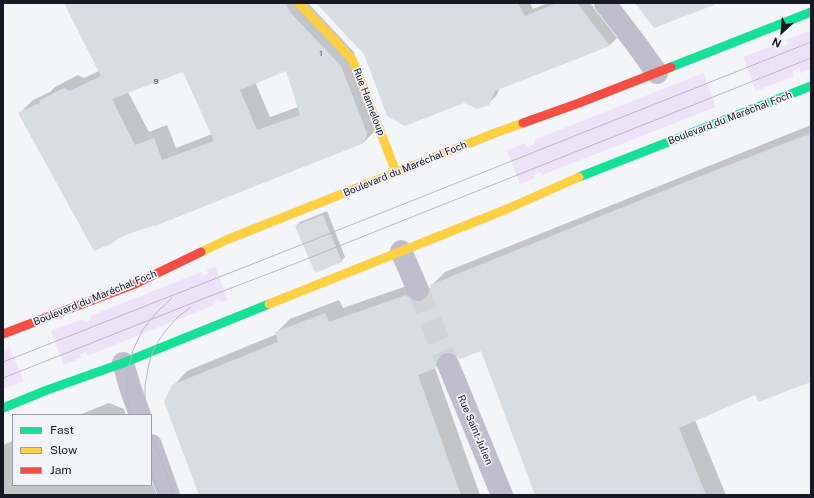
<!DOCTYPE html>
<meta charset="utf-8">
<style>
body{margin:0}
#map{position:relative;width:814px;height:498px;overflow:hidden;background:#f4f5f9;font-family:"Public Sans",sans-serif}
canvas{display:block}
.frame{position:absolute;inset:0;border:4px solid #161823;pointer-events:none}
.legend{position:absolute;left:12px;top:414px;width:140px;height:72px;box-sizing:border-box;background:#f3f4fa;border:1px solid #9b9ca4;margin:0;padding:5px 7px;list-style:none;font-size:12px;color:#161823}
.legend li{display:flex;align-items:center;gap:8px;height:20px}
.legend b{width:20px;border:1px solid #9b9ca4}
.north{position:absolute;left:762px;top:12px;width:40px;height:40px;-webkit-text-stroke:3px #f3f4fa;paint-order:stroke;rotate:206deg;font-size:11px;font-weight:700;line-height:16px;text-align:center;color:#161823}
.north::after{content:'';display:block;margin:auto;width:14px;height:18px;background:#161823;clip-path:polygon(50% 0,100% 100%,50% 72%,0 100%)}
</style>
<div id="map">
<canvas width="814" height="498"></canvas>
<div class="frame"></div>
<ul class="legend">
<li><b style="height:5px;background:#16e098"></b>Fast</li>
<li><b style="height:5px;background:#ffcf43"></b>Slow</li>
<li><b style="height:5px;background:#f24e42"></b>Jam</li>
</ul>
<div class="north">N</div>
</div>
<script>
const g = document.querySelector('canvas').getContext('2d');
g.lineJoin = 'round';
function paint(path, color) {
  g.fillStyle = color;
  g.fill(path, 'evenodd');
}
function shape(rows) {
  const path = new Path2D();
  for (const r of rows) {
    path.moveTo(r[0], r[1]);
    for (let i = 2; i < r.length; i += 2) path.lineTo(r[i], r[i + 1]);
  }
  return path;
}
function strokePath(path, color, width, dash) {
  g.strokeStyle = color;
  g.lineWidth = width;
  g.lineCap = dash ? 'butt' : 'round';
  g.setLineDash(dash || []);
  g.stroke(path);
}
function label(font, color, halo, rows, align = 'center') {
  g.font = font + ' "Public Sans",sans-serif';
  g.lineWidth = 3.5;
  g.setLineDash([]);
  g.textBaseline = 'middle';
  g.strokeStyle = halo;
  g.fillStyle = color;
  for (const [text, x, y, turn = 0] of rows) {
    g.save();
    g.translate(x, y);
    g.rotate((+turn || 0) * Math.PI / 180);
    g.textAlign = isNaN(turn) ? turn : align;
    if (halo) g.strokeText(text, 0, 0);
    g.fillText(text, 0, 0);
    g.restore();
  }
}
paint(shape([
 [811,30,811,69,801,73,799,69,792,72,794,76,756,91,743,57,780,43,782,46,788,44,787,40],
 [703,73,716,107,542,175,540,172,534,175,535,178,520,184,507,150,525,143,527,147,535,144,534,140],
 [215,266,228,300,220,302,219,299,213,302,214,305,87,356,86,352,80,355,81,358,64,365,51,331,83,319,85,322,91,320,90,316,201,272,202,276,208,274,207,270],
 [10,347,24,381,3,389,3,350]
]), '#eee2f8');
paint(shape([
 [65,3,308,3,354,52,377,129,363,143,155,225,20,113,33,100,50,92,55,87,78,75,84,78,99,71],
 [287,70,298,107,270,117,255,82],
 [183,71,212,134,176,148,167,125,149,132,128,92],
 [318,3,530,3,533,9,548,3,590,3,617,38,609,46,500,88,496,96,488,104,365,54],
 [811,125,811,381,755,394,695,420,726,495,536,495,482,350,456,353,450,351,450,353,435,368,480,495,201,495,173,386,187,371,277,334,276,333,290,319,339,300,343,308,421,281,425,286,431,289,431,286,445,272],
 [327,211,345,257,341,261,296,226,300,222],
 [109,403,124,409,126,415,79,415],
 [13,441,13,485,151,485,151,480,157,495,3,495,3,445]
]), '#0003');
paint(shape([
 [64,3,287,3,287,6,290,12,341,66,367,133,364,143,155,226,153,226,134,232,119,238,111,244,94,251,18,113,37,104,39,105,40,100,64,88,70,91,101,76],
 [286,71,300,115,257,130,240,90],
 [183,72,214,141,162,160,154,138,135,145,112,99],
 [316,3,518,3,525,16,557,3,577,3,610,46,495,91,489,105,478,109,464,103,405,126,387,116,364,54,361,51],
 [635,3,714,3,714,5,654,28],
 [811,133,811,382,758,402,755,395,679,428,706,495,535,495,481,351,460,359,455,354,450,352,444,352,438,357,436,362,436,368,418,375,461,495,199,495,164,402,172,385,278,342,275,332,325,313,329,322,406,295,411,300,416,302,423,302,428,297,430,292,430,285,683,183],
 [323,215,342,262,315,273,295,226]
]), '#d8dce3');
strokePath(shape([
 [418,290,448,364]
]), '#d3d4d9', 22, [22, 11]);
strokePath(shape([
 [605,3,637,45,657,73],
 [401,251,418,290],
 [123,363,131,390,140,415],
 [448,364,502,495],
 [151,445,169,495]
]), '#c0becd', 22);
strokePath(shape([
 [671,67,811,12],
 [579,177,811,86],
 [3,408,47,390,123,363,269,304]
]), '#16e098', 9);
strokePath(shape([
 [299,3,352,59,396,172],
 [201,252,226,240,495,133,523,123],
 [269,304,507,209,579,177]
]), '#ffcf43', 9);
strokePath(shape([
 [523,123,579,103,671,67],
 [3,334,135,284,201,252]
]), '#f24e42', 9);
strokePath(shape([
 [3,362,288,250,811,42],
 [3,378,205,298,294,264,811,58],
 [131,415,127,395,127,380,128,369,133,350,142,331,150,320,160,309,172,298],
 [146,415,145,401,145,386,149,364,153,351,159,340,167,329,178,317,191,307],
 [151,434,174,495],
 [151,472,160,495]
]), '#b8b8c1', 1);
label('8px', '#484b55', null, [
 ["1",321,54],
 ["9",156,82]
]);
label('10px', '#161823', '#f3f4fa', [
 ["Rue Hanneloup",369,102,69],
 ["Boulevard du Maréchal Foch",730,118,-21],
 ["Boulevard du Maréchal Foch",405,169,-22],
 ["Boulevard du Maréchal Foch",95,298,-22],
 ["Rue Saint-Julien",475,430,67]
]);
</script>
